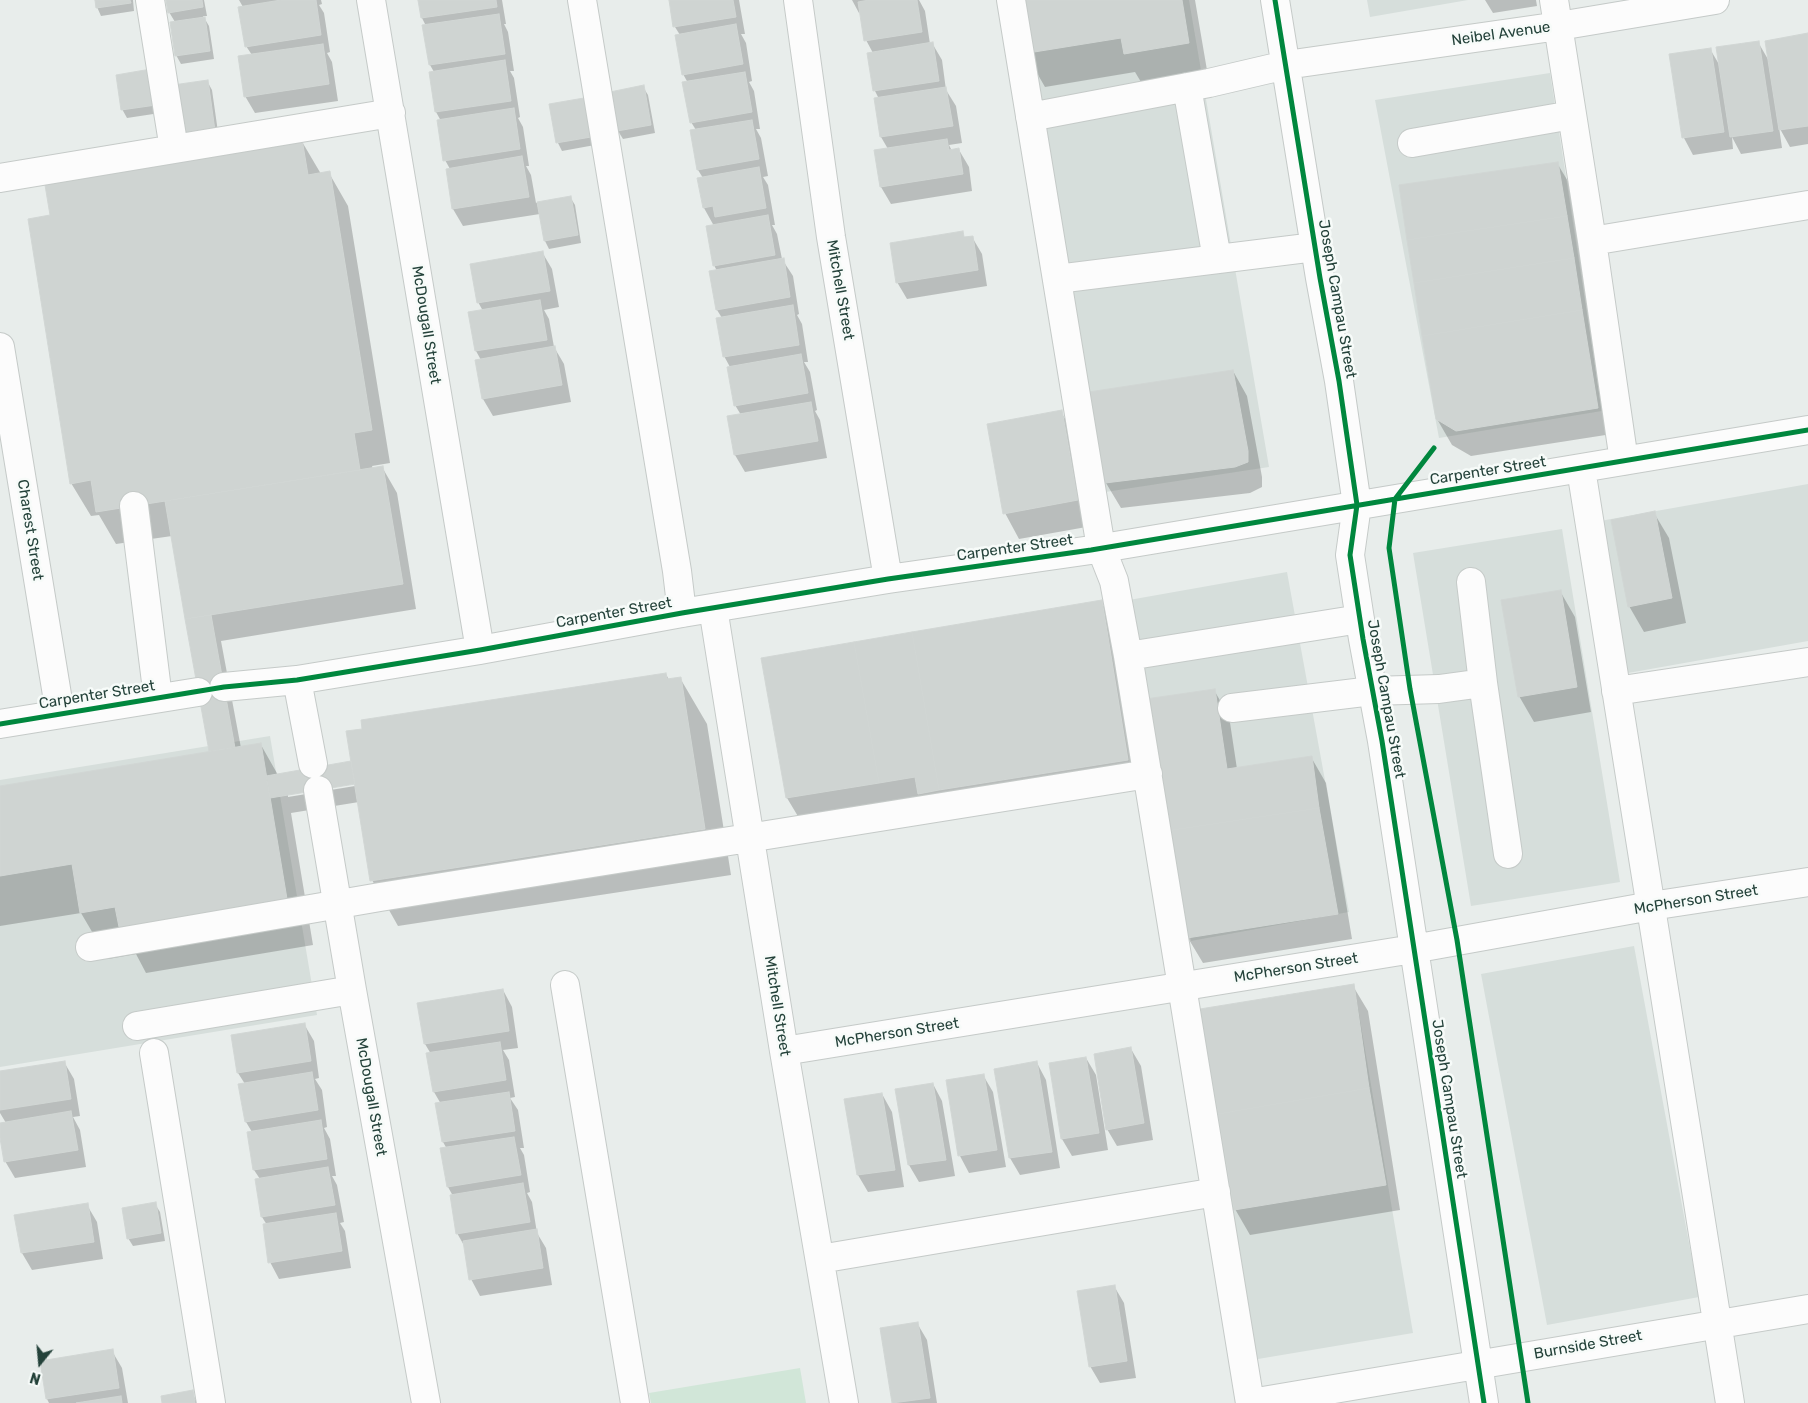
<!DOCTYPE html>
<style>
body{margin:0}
#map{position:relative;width:1808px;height:1403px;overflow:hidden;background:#e8edeb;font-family:Rubik,sans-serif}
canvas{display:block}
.north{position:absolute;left:15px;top:1338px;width:50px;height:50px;-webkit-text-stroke:4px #f7fbf9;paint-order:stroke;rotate:197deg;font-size:14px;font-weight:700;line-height:20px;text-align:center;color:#24423a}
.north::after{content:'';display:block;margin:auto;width:18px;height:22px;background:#24423a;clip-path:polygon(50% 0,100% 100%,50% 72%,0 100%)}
</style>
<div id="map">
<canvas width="1808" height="1403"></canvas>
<div class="north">N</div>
</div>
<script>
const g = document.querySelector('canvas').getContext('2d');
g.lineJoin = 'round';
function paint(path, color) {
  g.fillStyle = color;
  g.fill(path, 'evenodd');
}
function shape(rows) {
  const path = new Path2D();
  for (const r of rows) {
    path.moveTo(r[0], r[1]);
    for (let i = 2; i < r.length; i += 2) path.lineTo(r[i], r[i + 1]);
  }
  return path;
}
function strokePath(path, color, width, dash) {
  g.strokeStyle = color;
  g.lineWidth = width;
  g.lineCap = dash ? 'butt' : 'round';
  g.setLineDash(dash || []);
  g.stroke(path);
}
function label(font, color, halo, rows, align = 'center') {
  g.font = font + ' Rubik,sans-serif';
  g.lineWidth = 5;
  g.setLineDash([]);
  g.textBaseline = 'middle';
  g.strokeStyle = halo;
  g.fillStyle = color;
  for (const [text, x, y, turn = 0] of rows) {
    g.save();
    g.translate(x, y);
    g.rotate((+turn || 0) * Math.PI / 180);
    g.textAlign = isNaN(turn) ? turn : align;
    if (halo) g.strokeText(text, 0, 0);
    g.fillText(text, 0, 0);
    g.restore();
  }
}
paint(shape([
 [1015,0,1189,0,1269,467,1099,493],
 [1367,0,1468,0,1370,17],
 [1550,73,1602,411,1439,438,1375,100],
 [1808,484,1808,641,1628,673,1600,521],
 [1562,529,1620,882,1471,906,1413,553],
 [1287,572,1349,912,1191,941,1129,600],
 [270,736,317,1015,0,1067,0,780],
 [1634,946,1699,1297,1547,1325,1481,974],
 [1354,984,1413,1333,1252,1360,1192,1012]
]), '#d6dedb');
paint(shape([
 [800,1368,806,1403,651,1403,649,1393]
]), '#d1e6d8');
paint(shape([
 [96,0,133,0,134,11,101,16,97,7],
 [167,0,204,0,207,16,203,16,209,26,214,59,181,64,176,55,175,22,169,12],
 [239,0,321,0,322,4,319,5,324,13,330,52,327,53,332,62,338,101,255,113,245,96,252,55,246,46,243,7],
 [419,0,502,0,506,24,504,24,508,32,514,71,510,71,514,78,520,117,518,118,523,127,529,166,526,166,531,175,536,203,570,197,575,205,581,243,549,249,545,241,540,214,463,226,453,209,450,169,445,160,441,121,436,112,434,72,430,65,424,26,426,26,422,18],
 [670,0,739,0,745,34,741,34,746,43,752,81,749,82,754,91,760,129,756,129,761,138,768,176,763,177,768,185,775,225,772,225,777,234,782,259,793,276,799,314,797,315,802,324,808,362,804,362,810,372,817,410,815,411,820,420,827,458,745,472,735,455,741,415,735,405,730,367,724,356,722,318,717,310,717,271,714,265,714,226,704,208,703,178,698,170,696,130,691,122,688,83,683,74,680,35,675,27],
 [852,0,919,0,925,11,930,44,932,43,942,60,946,90,956,106,962,143,949,145,952,151,959,150,969,167,972,191,891,204,881,187,888,149,881,137,875,99,879,99,875,91,868,54,873,53,866,40,861,12,859,13],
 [1018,0,1195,0,1208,76,1144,87,1135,72,1045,87,1026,54],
 [1485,0,1536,0,1537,6,1493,13],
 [1808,37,1808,144,1790,147,1779,127,1782,148,1741,154,1732,137,1733,149,1693,155,1684,138,1671,55,1710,49,1720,66,1758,42,1769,61],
 [150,71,160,113,127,118,122,109],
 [207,81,212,90,219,139,187,143],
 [643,87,648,95,655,133,623,139,618,131],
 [583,99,588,107,595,145,562,151,558,143],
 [301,140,321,174,329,173,348,206,390,463,372,466,373,469,382,467,397,493,416,609,221,641,241,748,261,745,278,775,352,762,666,674,669,680,680,678,707,724,731,875,398,926,372,880,359,802,291,813,313,945,146,973,136,954,108,959,81,913,0,926,0,787,212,753,172,536,116,544,99,515,91,516,71,483,52,217],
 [361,782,361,785,288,797,288,794],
 [1557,163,1572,188,1612,434,1471,456,1452,445,1437,419],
 [962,233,965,238,972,237,982,254,987,286,907,299,897,282],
 [542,252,552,269,559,307,544,310,549,319,554,347,564,364,571,402,493,416,483,399,481,360,476,351,470,313,483,311,478,302],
 [1233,371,1247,396,1262,477,1262,487,1250,493,1121,508,1106,483,1090,393],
 [1061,412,1076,437,1092,526,1019,539,1005,513],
 [1654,513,1669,538,1686,623,1644,632,1629,606],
 [1560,591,1575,617,1591,712,1534,722,1519,696],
 [1101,602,1116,627,1142,785,802,823,787,798,762,659],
 [1214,690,1229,716,1237,769,1311,757,1326,783,1352,939,1203,963,1188,938,1168,831],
 [1353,986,1368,1011,1400,1210,1250,1235,1235,1209],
 [503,990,512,1007,518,1048,503,1050,509,1060,515,1097,510,1098,518,1110,524,1148,520,1148,524,1155,530,1192,527,1193,532,1202,537,1233,546,1248,552,1285,480,1296,471,1279,466,1249,457,1233,453,1196,448,1187,447,1149,443,1142,441,1104,434,1092,431,1054,425,1044],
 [304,1024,314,1041,319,1078,315,1079,322,1090,327,1127,324,1128,330,1139,336,1176,332,1176,337,1185,344,1222,340,1223,345,1231,351,1268,279,1279,270,1262,267,1225,262,1217,260,1179,254,1170,252,1132,246,1122,245,1084,238,1073,232,1036],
 [1131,1049,1141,1066,1153,1140,1117,1146,1107,1129],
 [1086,1058,1096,1075,1108,1150,1072,1156,1062,1139],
 [64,1062,74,1079,80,1116,73,1117,80,1130,86,1167,15,1178,5,1161,0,1130,0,1124,6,1123,0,1113,0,1072],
 [1037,1063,1046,1080,1060,1168,1020,1175,1010,1158],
 [983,1075,993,1092,1006,1167,969,1173,960,1156],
 [933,1084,942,1101,955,1176,919,1182,909,1165],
 [882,1094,892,1112,904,1187,868,1192,858,1175],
 [155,1204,160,1212,165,1241,133,1246,128,1238],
 [87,1205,97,1222,103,1259,32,1270,22,1253],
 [1114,1286,1124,1303,1136,1378,1100,1383,1090,1366],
 [917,1323,927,1340,937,1403,893,1403,881,1329],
 [112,1351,122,1368,128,1403,49,1403,47,1399],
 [192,1392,197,1403,164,1403]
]), '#0003');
const building = shape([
 [95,0,130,0,131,3,96,8,95,0],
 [166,0,202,0,203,7,168,13,166,0],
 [281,0,316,0,321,35,245,47,238,7,281,0],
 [418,0,496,0,497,7,421,18,418,0],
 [669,0,733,0,736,17,673,27,669,0],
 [869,0,917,0,922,32,864,41,858,2,869,0],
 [1016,0,1182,0,1189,43,1124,54,1121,38,1028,53,1016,0],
 [499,14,505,54,429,65,422,25,499,14],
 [205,17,210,51,175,56,170,22,205,17],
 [736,24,743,64,682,75,675,35,736,24],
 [1808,33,1808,126,1779,130,1765,41,1808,33],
 [1759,41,1773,131,1730,137,1716,47,1759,41],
 [933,42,939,81,873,91,867,53,933,42],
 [323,44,329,84,244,97,238,56,323,44],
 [1711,48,1724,132,1682,138,1669,54,1711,48],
 [505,60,511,101,435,112,429,72,505,60],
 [151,69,156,105,121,110,116,75,151,69],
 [745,72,752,112,690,123,682,82,745,72],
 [208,80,215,131,181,135,173,85,208,80],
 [644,85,651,125,617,131,610,92,644,85],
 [946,87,953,126,880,137,874,98,946,87],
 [584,98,591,137,556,143,549,104,584,98],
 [514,108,520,149,443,161,437,120,514,108],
 [752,120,759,159,697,170,690,130,752,120],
 [302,139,308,175,330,171,372,430,354,433,360,470,96,512,91,480,70,484,28,219,50,215,44,179,302,139],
 [947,139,949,150,959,148,963,174,880,187,874,150,947,139],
 [522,156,529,197,452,209,446,169,522,156],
 [1558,162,1567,216,1407,240,1399,185,1558,162],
 [759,167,766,208,715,217,713,206,703,208,697,178,759,167],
 [571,196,578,235,544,241,537,202,571,196],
 [768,215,775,255,713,266,706,226,768,215],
 [1567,216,1574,258,1414,283,1407,240,1567,216],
 [963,231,964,237,973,236,978,270,896,283,890,243,963,231],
 [543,251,550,291,477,303,470,264,543,251],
 [784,258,790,297,716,310,709,271,784,258],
 [1574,258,1582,310,1422,336,1414,283,1574,258],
 [540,300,547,340,475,351,468,312,540,300],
 [793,305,799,345,723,357,716,318,793,305],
 [1582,310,1598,408,1456,431,1436,419,1422,336,1582,310],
 [555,346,562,385,482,399,475,360,555,346],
 [801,354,808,393,734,406,727,367,801,354],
 [1233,370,1248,451,1248,462,1235,467,1105,483,1089,392,1233,370],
 [811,402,818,441,734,455,727,416,811,402],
 [1062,410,1078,500,1003,514,987,424,1062,410],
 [383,466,403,584,185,619,165,501,383,466],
 [1655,511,1672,598,1628,607,1611,520,1655,511],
 [1561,590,1577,687,1518,697,1501,600,1561,590],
 [1102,600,1128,760,939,790,912,632,1102,600],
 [211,615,235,748,209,751,185,619,211,615],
 [912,632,939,790,918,794,915,777,879,783,854,642,912,632],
 [854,642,879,783,786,798,761,658,854,642],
 [666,673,667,679,681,677,705,829,370,881,346,731,362,729,361,720,666,673],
 [1215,689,1227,769,1312,756,1319,808,1166,831,1146,699,1215,689],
 [261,743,287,899,119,927,115,907,80,913,72,864,0,876,0,786,261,743],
 [351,761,355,784,270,798,266,776,351,761],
 [1319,808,1338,914,1187,938,1166,831,1319,808],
 [1354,984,1369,1088,1218,1114,1200,1009,1354,984],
 [503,989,509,1031,424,1044,417,1003,503,989],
 [305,1023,311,1061,237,1073,231,1035,305,1023],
 [500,1042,506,1080,433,1092,426,1053,500,1042],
 [1131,1047,1144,1123,1106,1130,1094,1054,1131,1047],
 [1086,1057,1099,1133,1061,1139,1049,1063,1086,1057],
 [65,1061,71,1099,0,1110,0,1071,65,1061],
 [1037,1061,1052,1152,1009,1158,994,1069,1037,1061],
 [312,1072,318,1110,245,1122,238,1084,312,1072],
 [984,1074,997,1150,958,1156,946,1080,984,1074],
 [933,1083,946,1160,908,1165,895,1089,933,1083],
 [1369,1088,1386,1185,1234,1210,1218,1114,1369,1088],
 [509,1092,515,1131,442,1142,435,1103,509,1092],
 [882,1093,895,1170,857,1175,844,1099,882,1093],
 [71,1111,78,1150,4,1162,0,1138,0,1123,71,1111],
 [321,1120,327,1159,253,1170,247,1132,321,1120],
 [514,1137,521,1175,447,1187,440,1148,514,1137],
 [328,1167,335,1205,261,1217,255,1179,328,1167],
 [523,1183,530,1222,456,1234,450,1195,523,1183],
 [156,1202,161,1233,127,1239,122,1208,156,1202],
 [88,1203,94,1242,21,1253,14,1215,88,1203],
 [336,1213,342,1251,268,1263,263,1224,336,1213],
 [537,1229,543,1268,469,1280,463,1241,537,1229],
 [1115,1285,1127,1361,1089,1367,1077,1291,1115,1285],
 [918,1322,930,1398,892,1403,880,1328,918,1322],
 [113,1349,119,1388,46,1399,40,1361,113,1349],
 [193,1390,195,1403,162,1403,161,1396,193,1390],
 [121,1396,122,1403,76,1403,121,1396]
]);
paint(building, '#cfd4d2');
strokePath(building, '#d1d6d4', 1);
const minor = shape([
 [150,0,174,149],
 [371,0,480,650],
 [582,0,677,571,682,613],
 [798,0,831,237,888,579],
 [1011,0,1101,548,1114,581,1128,656,1250,1403],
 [1275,0,1320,278,1339,381,1357,505,1350,555,1363,639,1382,741,1484,1403],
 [1554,0,1592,241,1624,461],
 [1187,87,1217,259],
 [1030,117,1209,83,1286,65,1559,26,1715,0],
 [1412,143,1572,115],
 [0,178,391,113],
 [1592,241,1808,205],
 [1057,279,1315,247],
 [0,347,60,713],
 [1581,469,1730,1403],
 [134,506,158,698],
 [1471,582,1483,683],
 [713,608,784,1051,844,1403],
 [1128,656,1360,619],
 [297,680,313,764],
 [224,687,297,680,480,650,682,613,888,579,1091,550,1808,430],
 [1372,691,1439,689,1483,683,1508,854],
 [1616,691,1808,662],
 [1232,708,1372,691,1371,684],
 [0,724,198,692],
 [318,790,352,990,426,1403],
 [90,947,380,897,1148,774],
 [565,985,635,1403],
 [137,1026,352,990],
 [784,1051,1413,949,1651,906,1808,882],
 [154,1053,211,1403],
 [820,1259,1216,1192],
 [1251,1403,1808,1309]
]);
strokePath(minor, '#c5cac8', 30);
strokePath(minor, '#fcfcfc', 28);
strokePath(shape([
 [1275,0,1320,278,1339,381,1357,505,1350,555,1363,639,1382,741,1484,1403],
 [1434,448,1395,499,1389,548,1410,689,1457,940,1528,1403],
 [0,724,224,687,297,680,480,650,682,613,888,579,1091,550,1808,430]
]), '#00873e', 5);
label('15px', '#24423a', '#f7fbf9', [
 ["Neibel Avenue",1501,34,-8],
 ["Mitchell Street",840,290,80],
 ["Joseph Campau Street",1337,299,80],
 ["McDougall Street",426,325,81],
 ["Carpenter Street",1488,471,-9],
 ["Charest Street",30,530,81],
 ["Carpenter Street",1015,548,-8],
 ["Carpenter Street",614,613,-10],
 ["Carpenter Street",97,695,-9],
 ["Joseph Campau Street",1386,699,80],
 ["McPherson Street",1696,900,-9],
 ["McPherson Street",1296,968,-9],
 ["Mitchell Street",777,1006,81],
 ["McPherson Street",897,1033,-9],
 ["McDougall Street",371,1097,80],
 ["Joseph Campau Street",1449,1099,81],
 ["Burnside Street",1588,1345,-10]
]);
</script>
